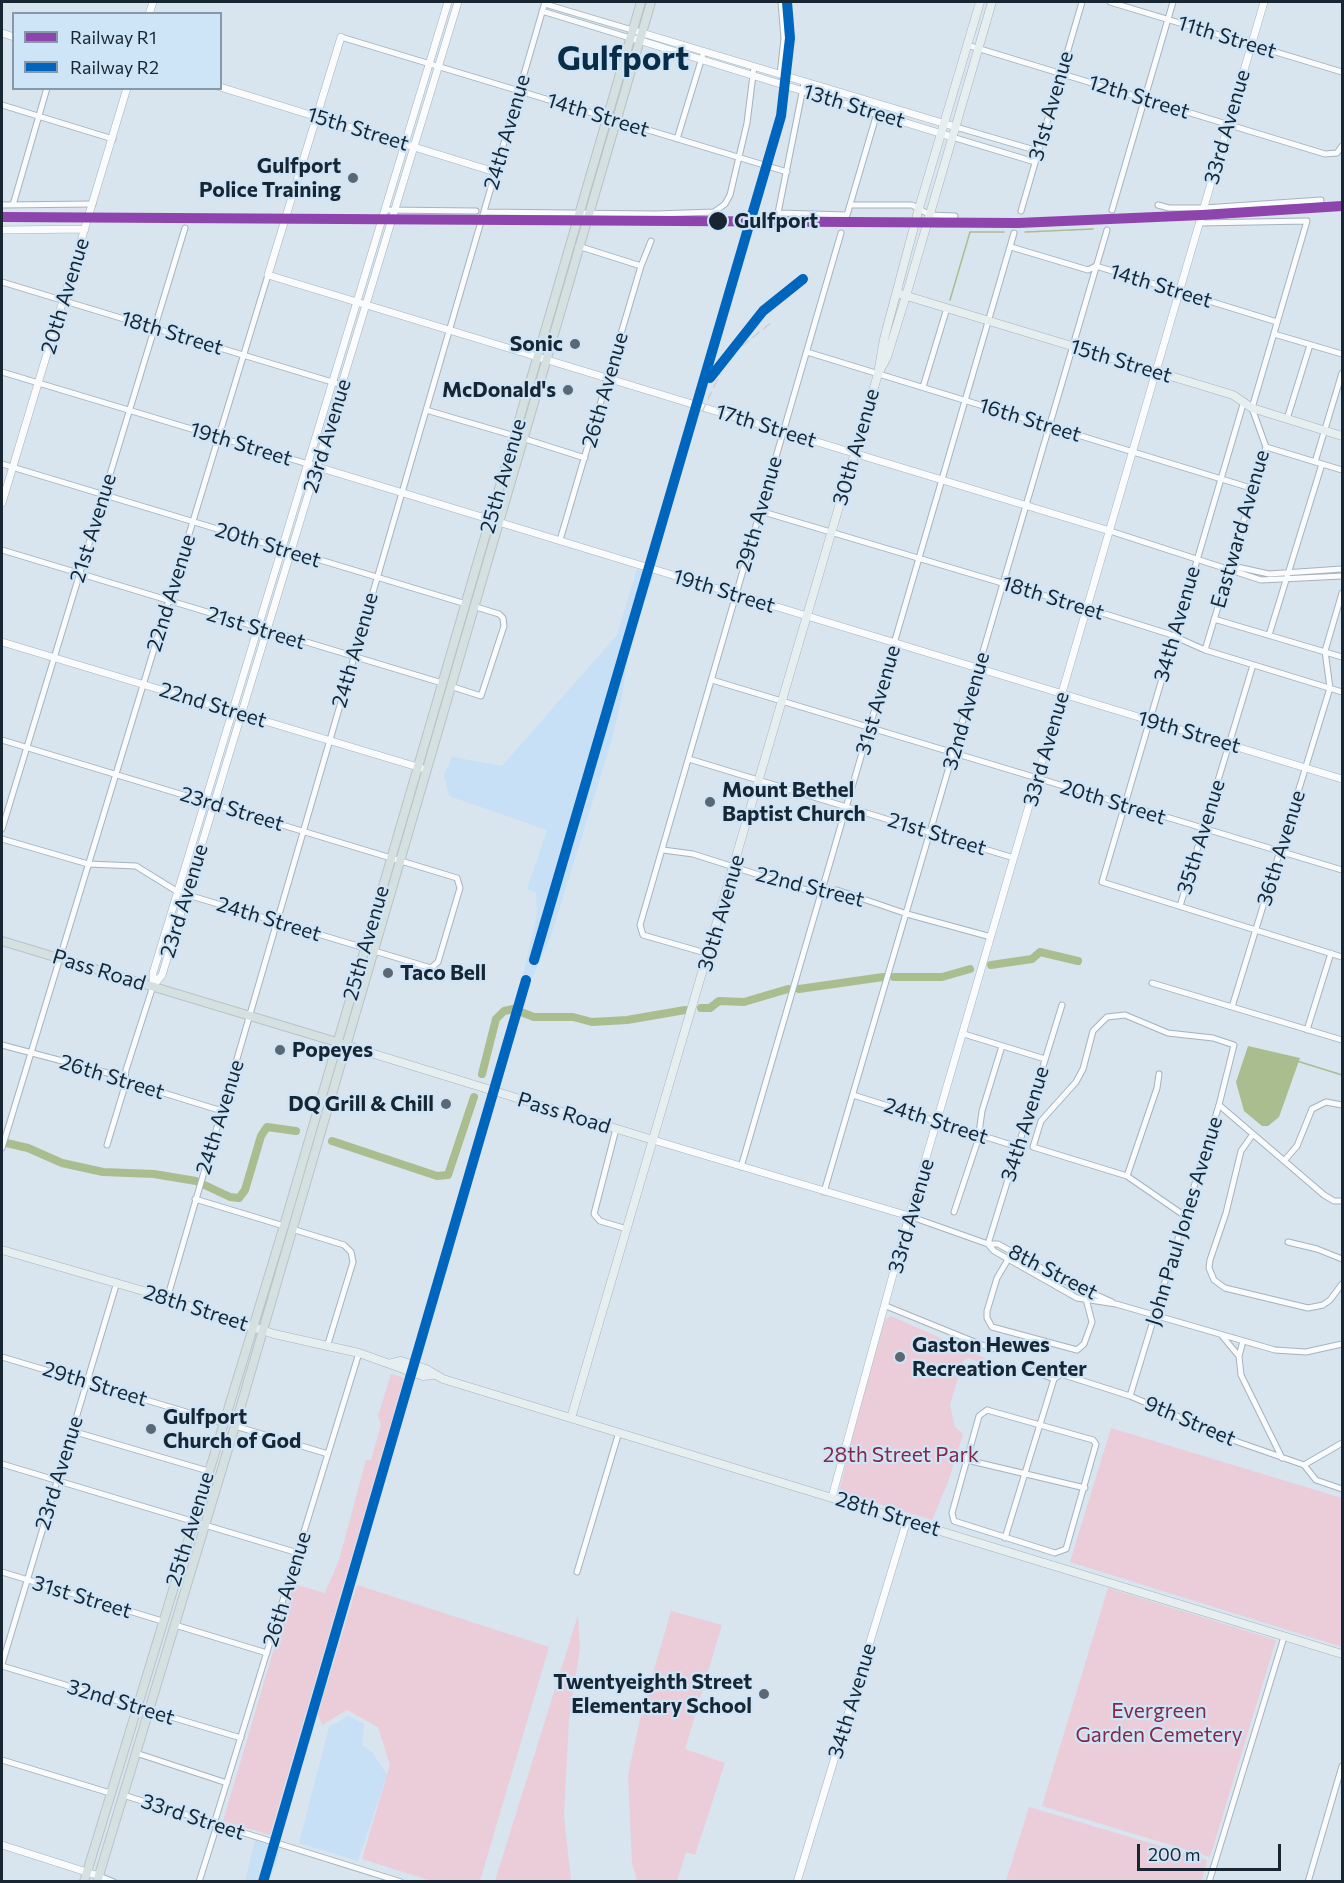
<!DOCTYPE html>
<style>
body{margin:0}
#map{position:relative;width:1344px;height:1883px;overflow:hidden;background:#d8e4ee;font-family:Commissioner,sans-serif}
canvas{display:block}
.frame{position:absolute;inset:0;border:3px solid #172632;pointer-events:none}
.legend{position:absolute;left:12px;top:12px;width:210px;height:78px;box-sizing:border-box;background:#cee5f8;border:2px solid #8599a9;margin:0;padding:8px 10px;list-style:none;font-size:18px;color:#172632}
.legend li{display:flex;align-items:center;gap:12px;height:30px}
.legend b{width:30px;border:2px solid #8599a9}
.scale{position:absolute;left:1137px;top:1844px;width:144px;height:27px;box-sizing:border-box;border:3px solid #172632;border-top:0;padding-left:8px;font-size:18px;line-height:21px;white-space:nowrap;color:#172632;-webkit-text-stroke:4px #cee5f8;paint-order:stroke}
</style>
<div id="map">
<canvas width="1344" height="1883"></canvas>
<div class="frame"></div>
<ul class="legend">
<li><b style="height:8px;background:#8e44ad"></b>Railway R1</li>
<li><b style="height:8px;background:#0065bd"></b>Railway R2</li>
</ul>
<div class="scale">200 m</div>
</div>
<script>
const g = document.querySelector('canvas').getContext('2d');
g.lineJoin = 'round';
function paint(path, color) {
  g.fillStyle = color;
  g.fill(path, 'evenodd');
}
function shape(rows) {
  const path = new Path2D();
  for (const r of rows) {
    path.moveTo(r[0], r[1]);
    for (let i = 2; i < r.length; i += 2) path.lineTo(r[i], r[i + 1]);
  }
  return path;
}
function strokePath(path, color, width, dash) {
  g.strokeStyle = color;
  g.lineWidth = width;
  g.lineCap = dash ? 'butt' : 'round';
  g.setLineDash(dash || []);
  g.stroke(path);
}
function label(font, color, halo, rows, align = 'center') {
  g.font = font + ' Commissioner,sans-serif';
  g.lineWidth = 4.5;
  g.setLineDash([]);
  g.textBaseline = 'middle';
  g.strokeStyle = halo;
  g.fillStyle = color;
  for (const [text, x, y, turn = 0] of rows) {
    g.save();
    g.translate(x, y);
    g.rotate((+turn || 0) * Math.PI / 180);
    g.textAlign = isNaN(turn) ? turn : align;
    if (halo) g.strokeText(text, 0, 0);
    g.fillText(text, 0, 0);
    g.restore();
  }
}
paint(shape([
 [637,569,654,574,630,644,622,696,612,739,551,936,528,987,521,985,537,914,536,893,527,889,547,830,449,796,444,775,452,757,502,766,617,635],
 [348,1716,364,1724,362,1745,372,1752,387,1775,358,1861,299,1843,329,1727],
 [255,1840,280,1849,270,1881,245,1881]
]), '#c7e0f5');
paint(shape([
 [891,1316,985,1358,985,1365,969,1358,963,1361,950,1405,955,1427,963,1434,948,1482,932,1520,839,1492,862,1399,885,1320],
 [391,1374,404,1378,270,1835,223,1821,293,1584,325,1593,339,1560,366,1460,371,1460,381,1425,378,1416],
 [1111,1428,1342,1498,1342,1647,1070,1562],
 [357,1585,549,1647,480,1881,432,1881,362,1859,390,1765,378,1727,347,1710,322,1725,318,1714],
 [1108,1588,1276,1640,1210,1857,1042,1806],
 [671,1611,722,1625,685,1749,725,1763,695,1855,686,1852,677,1881,637,1881,632,1863,628,1775,641,1715],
 [578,1615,580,1648,569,1719,564,1816,571,1881,495,1881],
 [1029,1807,1207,1860,1202,1881,1006,1881]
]), '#eacdd9');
paint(shape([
 [1248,1046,1300,1058,1279,1117,1268,1126,1262,1126,1244,1111,1236,1082]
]), '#a9bd8f');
strokePath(shape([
 [1025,232,1093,229],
 [950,300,970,232,1004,232],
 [1297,1061,1342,1075]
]), '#a9bd8f', 1.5);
strokePath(shape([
 [991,965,1032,959,1040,952,1078,961],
 [894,977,942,977,970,969],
 [799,989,883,977],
 [701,1008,710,1008,719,1001,744,1002,788,989],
 [482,1074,496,1019,504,1011,513,1009,534,1017,573,1017,592,1022,627,1020,685,1010],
 [332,1141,437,1176,448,1175,474,1097],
 [2,1142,28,1148,62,1163,103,1172,154,1174,196,1181,230,1197,239,1198,245,1190,261,1136,267,1127,296,1131]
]), '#a9bd8f', 8);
const minor = shape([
 [1110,2,1342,72],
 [545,4,632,30],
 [542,11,630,38],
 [341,37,787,172],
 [967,45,1325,154,1337,153,1342,146],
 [780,75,784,38,781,2],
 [804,83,778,213,847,215,877,113,883,107],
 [2,105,113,139],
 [956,127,1038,151],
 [952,137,1035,162],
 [677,139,704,51],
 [2,205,93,204],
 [13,205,47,88],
 [850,205,912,205,930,215,955,216],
 [1158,205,1169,208,1204,208,1321,200],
 [386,210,476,211],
 [1112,210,1173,2],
 [1021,211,1082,2],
 [484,212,656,214,714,212,725,204,730,195,747,123,754,67],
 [1199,223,1307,221,1252,408,1266,447,1205,650],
 [578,246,641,266],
 [1011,247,1088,270,1096,266,1277,322],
 [2,282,342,385],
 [1274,334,1342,354],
 [807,352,1254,489],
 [2,372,308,464],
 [923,387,947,308],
 [1244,401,1102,882,1342,957],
 [426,410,515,436],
 [1287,419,1310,345],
 [522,438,585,458],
 [1266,447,1342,470],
 [1315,462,1342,373],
 [2,464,466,604],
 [760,511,1086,608,1169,634,1205,650,1342,692],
 [1110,531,1261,580,1342,576],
 [560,540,641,266,651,241],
 [2,550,442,683],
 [1230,568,1237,567,1269,574,1342,569],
 [1214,619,1342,657],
 [1269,635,1322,464],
 [712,680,1342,870],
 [450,686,481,696,504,626,503,618,499,614,473,606],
 [2,740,457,878,460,888,438,962,431,968,178,892,136,866,88,864,2,839],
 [689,759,1014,858],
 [2,829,185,228],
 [663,850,693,854,803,889,822,893,837,890,907,914,991,937],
 [1180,906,1253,665],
 [709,954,643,935,640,925,841,233],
 [1152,983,1342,1040],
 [1232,1007,1330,688,1325,651,1342,593],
 [1307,1030,1331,953],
 [964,1034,1045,1059],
 [2,1045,115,1075,141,1086,222,1111],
 [853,1095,1018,1147],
 [1219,1105,1324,1195,1334,1201,1342,1201],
 [616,1129,594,1214,600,1221,627,1229],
 [1253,1134,1241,1151,1226,1213,1210,1260,1209,1268,1214,1280,1225,1288,1308,1308,1323,1305,1330,1300,1342,1284],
 [107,1145,124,1089,126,1070,153,986],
 [2,1148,268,275],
 [1284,1161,1297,1146,1312,1109,1326,1102,1342,1105],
 [741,1167,1014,233],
 [1127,1176,1157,1088,1159,1074],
 [824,1192,1107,230],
 [195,1199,284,1226],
 [954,1212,978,1140,982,1111,1002,1046],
 [909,1216,988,1244,998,1244,1065,1281,1112,1302],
 [292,1229,344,1245,351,1252,353,1262,327,1347],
 [1288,1242,1317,1249,1342,1259],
 [988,1244,994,1251,1077,1298,1116,1304,1275,1350,1306,1352,1342,1344],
 [988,1244,1062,1005],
 [1013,1251,997,1278,987,1311,987,1318,992,1327,1077,1350,1084,1344,1092,1322,1086,1299],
 [167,1299,545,2],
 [886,1306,992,1349],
 [1223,1337,1238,1355],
 [1243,1341,1239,1356,1241,1375,1282,1458],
 [2,1357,223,1423],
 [1033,1371,1054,1379,1061,1374,1130,1396,1238,1442,1304,1465,1316,1480,1342,1489],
 [1130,1396,1219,1105,1234,1045,1213,1038,1168,1033,1125,1015,1107,1017,1093,1031,1083,1069,1076,1082,1041,1121,1033,1147,1127,1176,1185,1216],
 [987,1410,1093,1440,1096,1444,1066,1549,1055,1553,954,1521,952,1513,979,1416,987,1410],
 [235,1426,328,1454],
 [72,1431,208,1471],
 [967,1460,1085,1488],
 [2,1464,298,1553],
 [1304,1465,1342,1443],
 [1005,1538,1054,1379],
 [2,1572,162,1621],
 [577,1572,619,1432],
 [175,1625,267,1653],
 [2,1664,117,1282],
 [2,1666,241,1738],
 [136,1753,227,1783],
 [2,1760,110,1793],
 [123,1795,401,1882],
 [214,1824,359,1353],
 [99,1876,114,1882],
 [199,1882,217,1825],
 [1209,1882,1284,1637],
 [1308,1882,1342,1766]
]);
const tertiary = shape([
 [149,14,153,2],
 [639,32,956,127],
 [2,33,14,37],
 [341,37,268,275,1110,531],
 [635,39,952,137],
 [220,87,495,172],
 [2,230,85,229],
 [308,464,1342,779],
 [2,503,127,88],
 [2,642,421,768],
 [153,986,162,975,458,2],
 [153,986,153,973,448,2],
 [653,1140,909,1216],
 [832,1497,909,1216,1264,2],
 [2,1845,99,1876],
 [797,1882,907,1520]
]);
const secondary = shape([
 [897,293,1233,395,1252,408,1342,436],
 [880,370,887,357,906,296,992,2],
 [345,1045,653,1140],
 [2,1250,147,1292,274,1334,359,1353,423,1376,433,1375],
 [392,1363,401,1361,426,1369,443,1379,1342,1654],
 [571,1418,878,374,884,339,919,208,980,2]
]);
const primary = shape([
 [2,941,343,1044],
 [84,1882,284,1226,641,2],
 [97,1882,235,1426,651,2]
]);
strokePath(minor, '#a6b3be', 7);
strokePath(tertiary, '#a6b3be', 8);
strokePath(secondary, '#a6b3be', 9);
strokePath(primary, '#bac2c8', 10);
strokePath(minor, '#f9fbfc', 5);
strokePath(tertiary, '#f9fbfc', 7);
strokePath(secondary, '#e7eeef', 8);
strokePath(primary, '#d5e1e1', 8);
strokePath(shape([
 [742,346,772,322],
 [709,380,763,311,803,279],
 [702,412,720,374],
 [534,960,781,116,790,38,787,2],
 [263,1882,526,980]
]), '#cdd0d4', 1.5, [9, 4.5]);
strokePath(shape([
 [2,217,1018,223,1202,215,1342,206]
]), '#8e44ad', 10);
strokePath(shape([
 [710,378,763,311,803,279],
 [534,960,781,116,790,38,787,2],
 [263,1882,526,980]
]), '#0065bd', 10);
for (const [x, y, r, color] of [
 [353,178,6,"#5b6874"],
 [718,221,10,"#172632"],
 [575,344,6,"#5b6874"],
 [568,390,6,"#5b6874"],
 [710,802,6,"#5b6874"],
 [388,973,6,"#5b6874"],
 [280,1050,6,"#5b6874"],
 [446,1104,6,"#5b6874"],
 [900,1357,6,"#5b6874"],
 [151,1429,6,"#5b6874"],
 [764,1694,6,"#5b6874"]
]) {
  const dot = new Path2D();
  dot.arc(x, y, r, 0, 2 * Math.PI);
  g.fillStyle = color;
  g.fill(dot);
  strokePath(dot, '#cee5f8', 2);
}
label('21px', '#172632', '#cee5f8', [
 ["11th Street",1227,37,17],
 ["12th Street",1139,97,17],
 ["13th Street",854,106,17],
 ["31st Avenue",1051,106,-74],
 ["14th Street",598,115,17],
 ["33rd Avenue",1227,127,-74],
 ["15th Street",358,129,17],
 ["24th Avenue",507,132,-74],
 ["14th Street",1161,286,17],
 ["20th Avenue",65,296,-73],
 ["18th Street",172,333,17],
 ["15th Street",1121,361,17],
 ["26th Avenue",605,390,-74],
 ["16th Street",1030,420,17],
 ["17th Street",766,426,17],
 ["23rd Avenue",327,436,-73],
 ["19th Street",241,444,17],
 ["30th Avenue",856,447,-74],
 ["25th Avenue",503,476,-74],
 ["29th Avenue",759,514,-74],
 ["21st Avenue",93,528,-73],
 ["Eastward Avenue",1240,529,-74],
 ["20th Street",268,545,17],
 ["19th Street",724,591,17],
 ["22nd Avenue",171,593,-73],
 ["18th Street",1053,598,17],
 ["34th Avenue",1177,624,-74],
 ["21st Street",256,628,17],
 ["24th Avenue",355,650,-74],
 ["31st Avenue",878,700,-74],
 ["22nd Street",213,705,17],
 ["32nd Avenue",966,711,-74],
 ["19th Street",1189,732,16],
 ["33rd Avenue",1046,749,-74],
 ["20th Street",1113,802,17],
 ["23rd Street",232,809,17],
 ["21st Street",937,834,17],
 ["35th Avenue",1201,837,-73],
 ["36th Avenue",1281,848,-73],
 ["22nd Street",810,887,14],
 ["23rd Avenue",184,901,-73],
 ["30th Avenue",721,913,-74],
 ["24th Street",269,919,17],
 ["25th Avenue",366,943,-74],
 ["Pass Road",99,970,17],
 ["26th Street",112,1077,17],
 ["Pass Road",564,1113,17],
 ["24th Avenue",220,1117,-73],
 ["24th Street",936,1121,18],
 ["34th Avenue",1025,1124,-73],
 ["33rd Avenue",911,1216,-74],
 ["John Paul Jones Avenue",1184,1221,-73],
 ["8th Street",1053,1272,27],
 ["28th Street",196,1308,18],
 ["29th Street",95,1384,17],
 ["9th Street",1190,1421,23],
 ["23rd Avenue",59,1473,-73],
 ["28th Street",888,1514,17],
 ["25th Avenue",190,1529,-73],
 ["26th Avenue",287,1589,-73],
 ["31st Street",82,1597,17],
 ["34th Avenue",852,1701,-73],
 ["32nd Street",121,1702,17],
 ["33rd Street",193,1817,18]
]);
label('bold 21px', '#172632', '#cee5f8', [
 ["Gulfport",341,166],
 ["Police Training",341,190],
 ["Sonic",563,344],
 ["McDonald's",556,390],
 ["Mount Bethel",722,790,"left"],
 ["Baptist Church",722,814,"left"],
 ["Taco Bell",400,973,"left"],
 ["Popeyes",292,1050,"left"],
 ["DQ Grill & Chill",434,1104],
 ["Gaston Hewes",912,1345,"left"],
 ["Recreation Center",912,1369,"left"],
 ["Gulfport",163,1417,"left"],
 ["Church of God",163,1441,"left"],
 ["Twentyeighth Street",752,1682],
 ["Elementary School",752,1706]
], 'right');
label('bold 21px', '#172632', '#cee5f8', [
 ["Gulfport",734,221]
], 'left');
label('21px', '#852947', '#cee5f8', [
 ["28th Street Park",901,1455],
 ["Evergreen",1159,1711],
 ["Garden Cemetery",1159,1735]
]);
label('bold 33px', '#092d46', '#cee5f8', [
 ["Gulfport",623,59]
]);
</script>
